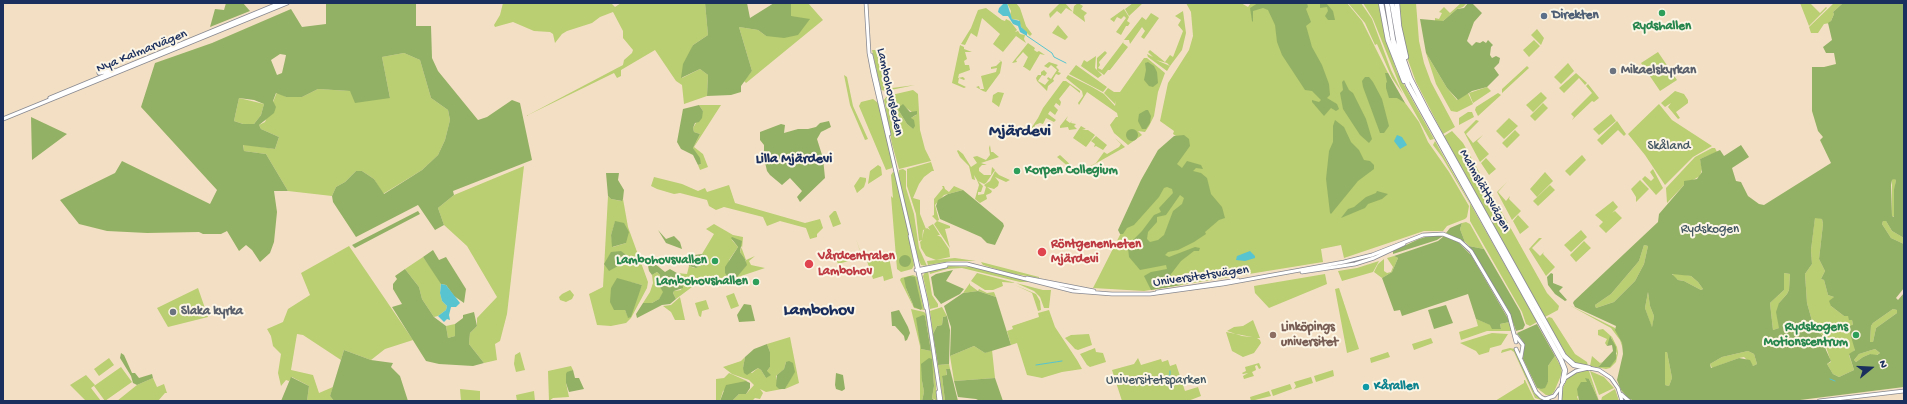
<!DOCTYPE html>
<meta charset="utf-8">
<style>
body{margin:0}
#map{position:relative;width:1907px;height:404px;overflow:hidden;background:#f3e0c4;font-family:"Gochi Hand",sans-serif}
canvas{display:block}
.frame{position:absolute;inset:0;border:4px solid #1b2f5e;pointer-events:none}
.north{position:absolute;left:1851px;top:348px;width:40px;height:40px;-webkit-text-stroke:3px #fcf5e5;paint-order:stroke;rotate:72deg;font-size:11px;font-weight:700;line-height:16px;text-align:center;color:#1b2f5e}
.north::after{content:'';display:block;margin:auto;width:14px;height:18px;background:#1b2f5e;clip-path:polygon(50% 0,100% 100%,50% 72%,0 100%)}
</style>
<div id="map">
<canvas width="1907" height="404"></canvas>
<div class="frame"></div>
<div class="north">N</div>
</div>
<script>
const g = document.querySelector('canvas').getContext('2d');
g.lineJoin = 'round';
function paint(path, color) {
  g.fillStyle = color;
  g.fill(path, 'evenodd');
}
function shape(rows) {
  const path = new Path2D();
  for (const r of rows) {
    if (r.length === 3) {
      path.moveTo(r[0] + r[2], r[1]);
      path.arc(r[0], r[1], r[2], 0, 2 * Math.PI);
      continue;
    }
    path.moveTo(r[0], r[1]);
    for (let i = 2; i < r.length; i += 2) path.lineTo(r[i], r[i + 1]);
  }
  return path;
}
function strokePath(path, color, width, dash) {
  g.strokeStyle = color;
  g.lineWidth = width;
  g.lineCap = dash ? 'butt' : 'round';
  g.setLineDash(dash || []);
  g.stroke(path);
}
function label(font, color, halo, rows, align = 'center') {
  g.font = font + ' "Gochi Hand",sans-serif';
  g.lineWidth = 4;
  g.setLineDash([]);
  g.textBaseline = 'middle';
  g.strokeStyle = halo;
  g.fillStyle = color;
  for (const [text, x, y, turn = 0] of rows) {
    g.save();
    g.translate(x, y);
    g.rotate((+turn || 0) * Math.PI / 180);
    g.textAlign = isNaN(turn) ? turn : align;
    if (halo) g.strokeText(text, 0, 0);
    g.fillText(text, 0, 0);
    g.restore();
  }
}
paint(shape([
 [503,3,611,3,615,7,621,3,705,3,708,35,693,45,682,78,700,69,708,75,707,96,684,104,682,85,676,81,655,50,621,70,621,76,617,78,614,73,526,116,623,65,624,60,632,53,633,50,623,38,623,31,613,12,600,17,592,23,567,31,562,34,555,43,553,34,550,32,534,31,513,22,495,27,494,25,500,15],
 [791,3,808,3,823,20,746,83,744,81,752,71,739,27,758,30,766,36,791,16],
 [1007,3,1016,3,1020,8,1026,26,1032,34,1030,36,1021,27,1019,20,1012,19,1010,15,1011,11],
 [1060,3,1065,3,1073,12,1066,8,1061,14,1057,11,1050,18,1049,14],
 [1078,3,1083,6,1081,9,1087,13,1084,16,1085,22,1073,13,1074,6],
 [1133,3,1143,3,1129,16,1125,9],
 [1186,3,1241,3,1248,7,1251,3,1347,3,1362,21,1398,93,1419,122,1428,142,1449,172,1469,206,1467,217,1465,219,1447,226,1443,231,1424,231,1344,258,1341,245,1321,249,1323,262,1144,291,1093,288,1125,225,1176,136,1173,134,1174,131,1160,121,1168,83,1189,50,1193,36,1191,12],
 [1348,3,1361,3,1372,19,1391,70,1403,94,1392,78,1377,44,1375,45,1365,23],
 [1363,3,1379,3,1385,37,1397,72,1434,139,1430,140,1400,86,1373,19],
 [1399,3,1416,3,1419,41,1424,63,1431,82,1455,127,1443,134,1416,82,1408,60,1402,34],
 [1461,3,1467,3,1463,7,1457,9,1443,21,1435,21,1435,18,1439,19,1442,13,1439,12,1444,7,1450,13],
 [1800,3,1810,3,1820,13,1826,7,1827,8,1809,26],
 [1834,3,1843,3,1833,12,1834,14,1830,23,1824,24,1818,33,1811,33,1809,27],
 [986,8,1002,20,1005,21,1006,19,1010,21,1017,30,1015,32,1018,31,1020,34,1025,35,1024,39,1026,43,1016,36,1003,52,993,44,1000,34,982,18,977,37,971,33,965,45,961,44,971,28,978,10],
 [1124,9,1129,17,1127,21,1130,23,1128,26,1126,26,1121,35,1116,32,1126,18,1124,16,1121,19,1117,17,1114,22,1110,19],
 [1183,11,1186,33,1182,50,1170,66,1167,63,1156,60,1170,66,1167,71,1148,57,1147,54,1153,57,1148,52,1150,50,1165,62,1170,55,1173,57,1183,31,1178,25,1181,20,1175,16],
 [1151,13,1159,18,1144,39,1141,37,1145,31,1142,27,1130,44,1129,40,1124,40,1142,17,1146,20],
 [1058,25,1068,37,1065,40,1052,33],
 [1537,29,1544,38,1541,45,1531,35],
 [1534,40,1540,46,1529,57,1523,50],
 [1124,41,1123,43,1128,47,1110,70,1108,70,1104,75,1097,70,1097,58,1105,51,1107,53,1099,62,1100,65,1098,68,1102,70],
 [1028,43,1035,48,1034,50,1037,52,1039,51,1045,55,1040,54,1030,71,1024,67,1023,67,1028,57,1023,52,1016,60,1017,62,1012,63],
 [960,45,964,47,964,49,972,52,965,52,967,59,964,61,965,65,969,65,970,70,959,74,958,78,963,77,965,79,964,80,959,78,958,83,966,87,964,88,952,83],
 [872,50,876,50,885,83,892,88,915,85,886,91,881,90],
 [1658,52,1677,80,1660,91,1641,63],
 [404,53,420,60,431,98,448,110,450,120,445,140,438,155,422,170,383,194,374,179,362,171,356,171,345,182,336,187,332,196,288,191,266,154,244,151,243,144,275,149,279,137,261,129,259,125,265,122,277,92,286,97,302,97,318,89,350,91,390,98,382,57],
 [1426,53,1447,88,1457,100,1468,93,1473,104,1457,112,1451,111,1436,84],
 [1096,56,1095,68,1102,75,1098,78,1081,66,1084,60,1087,62],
 [1144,58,1147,58,1165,73,1158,92,1154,116,1149,126,1145,132,1138,131,1142,135,1128,145,1114,133,1110,125,1116,117,1118,117,1117,113,1087,92,1079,105,1078,103,1083,96,1082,91,1066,78,1068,75,1092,87,1104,94,1115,106,1116,100,1115,104,1104,93,1108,88,1114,92,1120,92],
 [999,60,1000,60,1002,62,1000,73,986,92,983,91,976,87,979,86,980,89,984,89,981,76,996,72,997,68,991,69,991,67,996,66,1001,61],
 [1049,62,1058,65,1056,67,1059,70,1058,72,1061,73,1059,75,1056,74,1053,79,1054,81,1048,86,1047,91,1037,81,1036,78,1038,75,1041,75,1041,72,1044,70,1047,73,1045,76,1042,75,1038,81,1045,85,1049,80,1047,79,1048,77,1051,79,1057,70,1051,65,1048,68,1044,66],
 [1568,63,1574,71,1561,84,1554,77],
 [1076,65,1107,87,1103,92,1069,74],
 [1527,66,1529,68,1502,93,1502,89],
 [1576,73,1587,83,1585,85,1579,78,1564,93,1559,88],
 [844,75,847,77,853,106,868,139,865,140,850,105],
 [1063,81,1066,81,1080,91,1080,93,1070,85,1059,99,1061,102,1060,106,1056,103,1054,106,1058,110,1055,115,1050,111,1048,114,1056,120,1054,122,1046,118,1043,124,1040,123,1035,125,1034,132,1031,132,1032,127,1038,118,1043,108],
 [1588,84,1599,98,1594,102,1592,101,1572,120,1574,117,1571,114,1592,93,1586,86],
 [1487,87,1491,91,1473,103,1469,93],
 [913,90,918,94,920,130,925,149,931,161,899,169,892,144,884,100,887,96],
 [901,107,905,107,916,115,911,118,913,129,907,124,899,111],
 [1675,91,1684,94,1688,100,1688,103,1676,112,1680,118,1678,119,1668,107,1671,103,1665,107,1661,103],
 [998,92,1004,93,999,107,992,102,993,95],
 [1541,92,1547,98,1533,112,1526,105],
 [1498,93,1501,95,1478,116,1475,110,1476,107],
 [239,98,264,104,261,115,254,124,243,124,234,121],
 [873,99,878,103,893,164,892,168,886,170,859,106,861,102],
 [1543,103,1548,108,1535,121,1530,116],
 [1659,104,1672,120,1712,146,1693,157,1665,185,1645,155,1628,134],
 [699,105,721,105,694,147,703,154,708,167,700,170,698,165,701,164,693,148,700,134,694,132,693,128,703,111],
 [1468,112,1472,112,1474,117,1459,125,1459,118],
 [1611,114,1616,121,1599,135,1593,129],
 [1068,116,1066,120,1070,123,1072,121,1071,123,1076,124,1074,126,1077,129,1069,130,1068,127,1060,128,1060,126],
 [1509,118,1518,126,1504,139,1496,131],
 [1476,120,1479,121,1466,134,1473,143,1483,135,1477,141,1489,154,1480,162,1464,132],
 [1617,121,1626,134,1624,136,1618,130,1602,145,1597,140],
 [1081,126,1086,129,1082,130,1088,130,1095,135,1086,147,1073,138],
 [1515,130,1520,135,1507,148,1502,143],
 [1452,131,1463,143,1547,293,1559,306,1558,310,1545,317,1444,136],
 [1096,136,1107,145,1103,150,1096,146,1094,147,1095,144,1091,141],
 [1115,138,1125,147,1077,174,1057,157,1060,155,1074,168,1075,167,1083,170,1096,163,1104,152,1107,154,1119,147,1121,144],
 [1435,141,1537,322,1530,326,1526,324,1522,312,1470,221,1470,204,1442,157,1433,145],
 [990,145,991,152,993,152,999,157,981,163,987,165,982,165,979,168,979,171,984,175,991,175,992,167,995,170,986,183,984,184,978,181,983,186,981,192,978,192,978,195,984,194,986,187,984,185,990,181,995,171,999,175,1010,180,1006,182,995,177,999,182,998,186,994,189,987,187,992,191,991,193,986,195,987,199,980,203,975,199,979,185,977,180,974,175,975,180,972,179,969,166,960,157,957,151,958,150,963,154,971,167,977,163,973,157,977,156,986,160,990,155,989,148],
 [1712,148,1715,148,1717,152,1700,159,1702,169,1700,176,1684,185,1667,203,1666,188,1695,157],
 [1582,155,1586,160,1570,176,1565,171],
 [1486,158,1496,169,1489,175,1481,163],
 [931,162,934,171,932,171,924,177,919,184,913,198,920,200,920,214,926,229,923,230,922,239,924,230,927,228,930,230,928,227,933,224,940,235,937,235,941,237,949,249,950,257,936,260,926,256,921,248,920,242,922,240,919,241,916,214,907,186,907,169],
 [878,165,881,167,882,175,868,184,870,171],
 [524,166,507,314,500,341,495,344,497,360,484,363,469,344,470,333,477,326,477,318,497,297,467,246,444,225,438,208,454,195],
 [903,169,906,171,906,188,914,214,919,248,927,266,921,265,918,258,898,174,899,170],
 [1653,169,1663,188,1656,195,1642,179,1645,176,1651,181,1654,178,1650,172],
 [893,172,895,173,905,215,914,265,912,269,901,272,897,269,895,245,891,196,893,198,891,175],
 [1545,172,1553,181,1537,197,1530,189],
 [654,177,682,184,698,191,705,188,707,192,729,185,735,203,805,223,820,219,823,228,817,234,817,237,810,239,806,228,780,221,767,226,763,217,724,207,716,210,709,206,707,200,680,193,674,194,657,189,651,186],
 [860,177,866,178,866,181,864,187,857,193,854,186],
 [1894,178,1896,180,1895,186,1895,217,1892,216,1892,180],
 [1640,180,1649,189,1636,202,1636,197,1631,189],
 [1507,182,1498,192,1506,201,1510,196,1509,199,1521,211,1512,220,1497,192],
 [1550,185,1555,190,1538,206,1533,201],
 [942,186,944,186,945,189,949,192,954,186,963,190,944,195,935,205,939,220,937,221,950,226,950,228,945,229,950,248,934,224,937,221,932,216,934,215,934,199,943,188],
 [608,196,611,199,621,201,623,199,628,227,648,282,647,288,631,318,626,323,611,326,597,325,589,294,603,287],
 [615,222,626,243,613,247,611,235],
 [630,282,642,285,628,317,625,310,611,295,611,288],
 [1613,201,1618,207,1612,213,1615,211,1622,218,1606,233,1599,226,1603,222,1595,215],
 [834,211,836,211,841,224,833,227,829,216],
 [1518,215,1529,227,1520,234,1513,221],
 [1815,217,1822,219,1823,224,1819,259,1825,271,1821,279,1824,280,1828,295,1834,297,1831,306,1844,316,1848,316,1852,320,1853,325,1863,340,1852,353,1849,355,1854,370,1839,377,1833,374,1827,364,1831,362,1822,335,1814,328,1807,303,1805,274,1812,264,1811,250],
 [1883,221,1886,221,1892,231,1904,238,1904,244,1891,238,1882,224],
 [1466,222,1470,224,1484,249,1469,246,1465,242,1460,229,1462,223],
 [714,224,733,235,743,237,742,249,746,260,755,256,749,261,751,265,765,268,735,278,745,267,746,261,740,252,742,247,731,239,738,247,729,260,728,278,730,280,715,281,709,278,706,278,706,282,692,287,676,299,673,293,674,291,681,290,682,286,682,276,677,273,687,274,689,266,694,268,699,266,705,256,702,254,714,234,706,229],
 [1581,230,1587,237,1571,252,1564,245],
 [1539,238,1542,238,1532,248,1540,256,1544,252,1543,254,1555,267,1546,276,1529,249],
 [856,239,862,256,859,258,838,264,837,261,861,254],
 [1584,241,1591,248,1576,262,1570,255],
 [1644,245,1648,246,1644,264,1635,281,1614,302,1596,308,1595,305,1611,294,1639,261],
 [349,246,413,340,385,349,371,360,344,350,341,360,303,335,297,334,291,370,313,375,319,393,333,387,330,396,334,401,307,401,309,386,292,377,289,381,286,380,281,386,278,373,281,354,273,346,271,336,267,329,283,322,288,309,310,295,301,273],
 [1394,256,1398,258,1392,272,1382,278,1374,272,1378,264,1384,259,1384,271,1387,273,1391,272,1393,267,1387,258],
 [423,257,441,282,440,293,442,301,447,306,446,310,438,316,434,317,422,299,419,287,405,269],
 [889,257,893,278,884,281,883,276,873,279,867,261],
 [955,258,976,261,951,261,928,265,927,261],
 [1379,261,1373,272,1342,281,1338,271,1357,268],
 [981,262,1039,277,1039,278,1009,273,983,265],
 [950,266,974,267,1030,282,1020,282,962,268,947,269,930,274,929,271],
 [928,271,932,295,938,304,938,307,930,309,923,276,925,272],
 [657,272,660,275,659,281,664,292,659,299,652,303,643,303,650,292,653,283,652,275],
 [977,273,1043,290,1051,290,1049,308,1044,308,1040,297,1034,291,1016,283,1002,282,1003,286,993,290,985,290,971,281],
 [1674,273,1691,276,1698,282,1703,289,1701,290,1684,281,1678,280,1672,276],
 [1784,273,1790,274,1789,290,1787,294,1779,303,1779,328,1773,330,1770,303,1784,290],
 [1325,274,1327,284,1269,308,1255,293,1254,286],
 [913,275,917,277,924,310,914,308,900,280,901,278],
 [916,281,915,285,913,305,906,288],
 [970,283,970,285,978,291,979,289,987,293,994,292,996,297,978,291,963,293],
 [1015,285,1036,294,1040,301,1041,310,1038,311,1032,293],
 [198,288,208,317,168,327,157,308],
 [1339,288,1359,349,1347,353,1335,289],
 [570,290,574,295,572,299,566,302,560,300,559,297,562,294],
 [1648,292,1650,306,1654,316,1652,328,1645,308],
 [734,293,739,306,731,309,726,296],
 [680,297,685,320,675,320,671,312,663,306,671,305],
 [706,300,709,309,702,311,701,317,699,316,695,303],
 [1569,305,1615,328,1622,343,1623,349,1620,340,1611,328],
 [942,307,947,316,943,317,942,325,937,326,933,334,930,311],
 [911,309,924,312,926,314,935,373,937,401,932,398,934,386,933,372,922,381,924,392,922,401,920,401,920,346],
 [925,317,927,328,931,351,921,349,920,335],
 [1893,309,1897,310,1897,313,1876,328,1873,342,1870,342,1871,326,1873,323],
 [1049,310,1055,327,1077,360,1082,369,1062,372,1042,378,1027,375,1017,343,1011,345,1007,331,1013,329,1012,326,1039,317,1038,313],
 [1549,317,1552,318,1575,354,1587,362,1588,366,1578,365,1569,359,1546,319],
 [1476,319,1501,329,1500,324,1510,322,1513,331,1487,331,1461,340,1459,332,1478,326],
 [1253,320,1260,338,1242,336,1227,331,1234,327,1243,326],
 [455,324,455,336,448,338,446,326],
 [1603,329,1612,337,1617,347,1618,353,1616,362,1610,368,1606,369,1590,366,1592,356,1600,363,1602,362,1598,367,1617,354,1611,337,1607,346,1605,343,1607,339,1598,335,1598,330],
 [1226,332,1257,338,1260,340,1261,343,1254,353,1243,357,1232,351],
 [1492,333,1508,334,1501,345,1490,348,1489,352,1479,355,1476,351,1460,343],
 [1089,334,1092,345,1078,350,1075,349,1065,338,1071,335],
 [790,337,799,383,785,389,794,372,786,362,784,369,776,376,779,389,782,389,766,392,760,389,763,393,760,399,755,398,752,401,732,401,739,394,746,394,754,385,749,380,732,374,723,367,741,361,745,357,743,368,752,373,758,368,761,370,766,378,767,371,770,367,770,352,767,344],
 [1431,338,1433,343,1414,350,1412,344],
 [974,346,985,353,992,350,995,378,954,381,950,356],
 [1095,348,1096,352,1103,353,1106,362,1090,367,1087,365,1080,354],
 [1510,348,1515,349,1534,393,1544,401,1535,398,1514,352,1511,350,1501,353,1502,350],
 [1875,349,1880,353,1875,356,1870,354,1863,357,1856,362,1854,360,1859,354],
 [1748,351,1754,354,1757,364,1753,366,1744,357,1739,358,1712,368,1710,364,1722,357],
 [520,352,525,370,516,372,514,364,515,355],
 [1388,352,1390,357,1371,363,1370,358],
 [1665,352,1667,352,1672,378,1669,386,1665,385],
 [1555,356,1561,367,1562,373,1554,392,1551,395,1546,395,1537,388,1541,389,1548,382,1548,366],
 [109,358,114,365,99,376,94,369],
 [1138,358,1141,365,1161,359,1162,362,1168,360,1170,366,1176,364,1185,391,1198,387,1201,396,1188,401,1122,401,1112,370,1134,364],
 [1259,363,1261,368,1259,369,1257,365,1255,366,1256,370,1252,372,1254,376,1244,379,1243,376,1248,373,1243,374,1242,373,1246,371,1245,367],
 [949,364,950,369,946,369,947,376,942,376,945,401,943,401,938,365],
 [571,366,573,370,571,371,567,377,566,383,569,397,553,398,549,401,548,371],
 [121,367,132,382,105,401,94,386],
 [1333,370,1334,376,1316,382,1314,376],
 [1583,371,1589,371,1599,401,1589,379,1577,397,1579,401,1562,401,1562,390,1567,379,1577,372],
 [1590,371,1604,377,1614,388,1599,395],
 [729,373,747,381,723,391,720,401,716,401,716,379,724,378],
 [86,375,95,385,91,388,101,401,86,401,70,385],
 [1311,377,1313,383,1294,389,1296,386,1294,382],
 [153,378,157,387,164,384,167,393,165,393,158,401,117,401,137,385],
 [1524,380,1525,380,1534,399,1537,401,1495,401,1524,383],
 [1290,384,1292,389,1273,396,1271,390],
 [460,389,480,391,480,400,461,401],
 [1615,389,1619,401,1601,401,1602,397],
 [534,391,535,401,517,401,516,395],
 [1269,391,1271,396,1251,401,1250,397]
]), '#bace72');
paint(shape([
 [226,3,243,3,250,11,210,27,215,9,224,10],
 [326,3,416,3,416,26,431,26,432,58,438,71,478,120,487,117,512,100,520,103,532,160,453,191,454,195,438,208,444,225,435,230,418,205,356,237,333,202,332,196,336,187,345,182,356,171,362,171,374,179,384,194,422,170,438,155,445,140,450,120,448,110,431,98,420,60,404,53,382,57,390,98,355,103,350,91,318,89,302,97,286,97,276,93,273,101,276,107,274,113,259,125,261,129,279,137,275,149,243,145,244,151,266,154,288,191,274,191,277,212,274,242,270,253,260,262,252,250,246,245,239,251,227,231,221,234,203,234,199,232,147,233,107,231,79,224,60,200,115,173,122,161,210,204,217,190,141,107,155,63,212,43,291,9,302,27,326,24],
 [280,54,286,55,285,60,282,73,277,75,271,60],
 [239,98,254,100,264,104,261,115,254,124,243,124,234,121],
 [705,3,747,3,750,18,774,3,791,3,791,16,810,19,798,35,784,38,766,36,758,30,739,27,752,71,741,86,741,92,731,95,707,96,708,75,700,69,681,78,683,64,693,45,708,35],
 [1258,3,1307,3,1308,7,1306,9,1311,22,1306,26,1307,29,1312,47,1322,65,1329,84,1330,95,1327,98,1337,104,1339,109,1336,111,1331,108,1324,116,1312,102,1312,100,1319,102,1321,100,1312,91,1305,90,1282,55,1277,42,1275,25,1268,10,1263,8,1253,11,1253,22,1252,21,1250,8],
 [1320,3,1326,3,1333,11,1335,20,1328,20,1325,16,1328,11,1327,7,1320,8],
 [1468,3,1472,3,1482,13,1474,22,1467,41,1472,46,1476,42,1480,43,1483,41,1486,43,1488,40,1493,45,1491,47,1490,55,1492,58,1496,56,1500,58,1499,63,1494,68,1499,75,1487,87,1472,91,1458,100,1447,88,1426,53,1420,19,1443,21,1457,9,1464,8],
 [1843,3,1904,3,1904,238,1892,231,1886,221,1883,221,1882,224,1891,238,1904,244,1904,288,1896,298,1898,300,1904,293,1904,387,1792,401,1634,401,1628,398,1621,390,1617,380,1623,354,1622,343,1615,330,1616,326,1575,307,1573,303,1574,301,1658,222,1659,214,1684,185,1684,181,1697,179,1702,172,1700,159,1720,150,1724,156,1741,145,1749,157,1732,168,1736,181,1741,182,1748,196,1759,204,1764,205,1831,163,1820,140,1823,137,1818,131,1812,111,1812,67,1824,67,1836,64,1834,53,1826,53,1823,47,1832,40,1828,23,1831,21,1834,14,1833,12],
 [1894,179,1896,180,1894,190,1894,217,1892,216,1891,185,1892,180],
 [1815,218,1822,219,1823,224,1819,259,1825,271,1821,279,1824,280,1828,295,1834,297,1829,301,1831,306,1844,316,1848,316,1849,320,1852,320,1853,325,1848,326,1849,330,1855,350,1849,354,1854,370,1839,377,1833,374,1827,364,1831,361,1826,350,1822,335,1814,328,1807,303,1805,274,1812,264,1811,250],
 [1644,245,1648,246,1644,264,1635,281,1614,302,1596,308,1595,305,1611,294,1639,261],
 [1784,273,1790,274,1789,290,1787,294,1779,303,1776,312,1779,328,1773,330,1770,303,1784,290],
 [1672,274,1691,276,1698,282,1703,289,1701,290,1684,281,1678,280],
 [1648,292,1650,306,1654,316,1652,327,1645,308],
 [1893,309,1897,310,1897,313,1876,328,1873,342,1870,342,1871,326,1873,323],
 [1875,349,1880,353,1877,355,1870,354,1863,357,1856,362,1854,360,1859,354],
 [1748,351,1754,354,1757,364,1753,366,1750,360,1739,358,1711,368,1710,364,1722,357],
 [1665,352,1667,352,1672,378,1669,386,1665,385],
 [1148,62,1154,66,1157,72,1158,83,1153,87,1149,86,1144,80,1146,70,1145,63],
 [1385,73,1388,73,1405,103,1397,98,1389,98,1386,88,1386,83,1387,82],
 [1365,77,1369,77,1373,82,1382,99,1389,126,1384,133,1380,133,1363,87,1362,81],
 [1344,80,1349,90,1353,93,1366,119,1372,139,1369,143,1360,135,1343,109,1340,93,1343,90,1342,82],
 [903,104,910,112,917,111,917,114,911,118,914,120,915,126,913,129,907,124,899,111,898,108],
 [699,105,703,111,702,118,699,122,695,123,693,128,694,132,700,134,693,148,700,158,701,164,698,165,693,155,681,149,677,142,683,109],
 [1146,110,1148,110,1151,116,1150,123,1146,129,1142,129,1138,121,1139,114],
 [31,117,67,134,32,160],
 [1335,120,1344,127,1351,142,1359,150,1364,160,1370,161,1374,165,1374,169,1358,181,1331,214,1330,213,1326,179,1329,151,1333,142,1333,126],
 [829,121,831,127,821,132,817,139,823,158,825,178,800,202,797,197,802,191,790,178,782,185,770,175,767,171,764,158,764,145,760,140,760,132,781,124,785,125,784,133,798,129,808,129,816,127,820,123],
 [1132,135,6],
 [1184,135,1189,139,1190,146,1177,164,1182,168,1187,161,1201,165,1203,169,1196,168,1193,171,1201,173,1207,178,1211,194,1222,207,1225,218,1219,220,1205,232,1206,234,1194,242,1178,250,1168,252,1165,255,1169,257,1195,247,1200,248,1199,251,1194,251,1181,261,1171,274,1169,278,1172,280,1181,281,1181,285,1151,290,1144,276,1151,272,1167,269,1166,265,1140,270,1129,257,1128,248,1130,243,1142,231,1154,215,1161,212,1159,208,1173,193,1172,189,1167,187,1164,188,1159,197,1134,225,1127,228,1123,234,1120,234,1118,230,1141,180,1158,150,1174,136],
 [1180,195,1184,198,1182,204,1173,211,1164,235,1158,240,1150,242,1147,239,1148,232,1157,222,1157,217,1166,215],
 [606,173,619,173,618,180,624,190,623,199,622,201,611,199,608,196],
 [963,190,1003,223,1004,226,995,245,987,243,981,237,940,219,936,206,938,200,948,194],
 [1377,191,1388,194,1382,199,1368,204,1365,208,1341,218,1348,209,1354,207,1366,197,1376,193],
 [418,211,420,214,355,248,352,245],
 [615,221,624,223,629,232,626,243,612,247,611,235],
 [1462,223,1460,229,1465,242,1446,233,1450,228],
 [658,230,666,239,674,236,680,242,682,249,666,243],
 [1432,235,1443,236,1437,240,1393,254,1393,251,1419,239],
 [1444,236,1458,242,1471,255,1510,322,1500,324,1501,329,1492,329,1490,325,1476,319,1468,294,1402,316,1400,310,1394,311,1382,278,1392,272,1398,258,1394,256,1438,241],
 [732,237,742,241,740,252,745,259,747,265,737,277,730,280,725,273,725,267,738,247,731,238],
 [1469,246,1484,249,1520,311,1525,325,1523,329,1516,331,1509,311],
 [433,250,439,260,446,257,466,289,464,303,454,296,446,285,441,284,423,257],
 [621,251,626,255,618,266,609,271,604,264,611,252],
 [702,254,706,255,699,266,696,268,689,266,691,258,694,255],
 [905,261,6],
 [654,263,665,272,670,269,682,276,683,288,674,291,673,293,676,299,670,304,662,305,637,318,636,314,643,303,652,303,659,299,663,292,660,287,660,275,657,272,652,275,649,271,648,266],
 [405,269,419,287,422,299,434,317,446,326,448,338,455,336,455,324,463,318,463,315,474,312,477,326,470,333,469,344,484,363,473,366,439,364,426,361,392,307,402,304,393,289,393,284,397,279,395,276],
 [953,270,946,281,964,289,960,294,941,304,934,295,931,277,936,274],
 [1551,273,1553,274,1553,283,1563,287,1559,291,1567,300,1565,301,1555,294,1548,285,1547,277],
 [910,276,915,277,922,308,921,310,914,307,906,288,904,278],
 [617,278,642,285,631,317,628,318,625,310,614,310,610,302,611,288],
 [978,291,996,297,1011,345,985,353,974,346,950,356,951,327,944,306,963,293],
 [744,304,751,305,755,321,739,322,737,315],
 [1446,305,1453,323,1434,329,1428,310],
 [899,310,908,327,910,333,907,340,905,341,904,336,895,326,892,326,891,312],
 [923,315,925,316,931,351,921,349,916,318],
 [947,316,950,330,949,364,938,365,933,334,937,326,942,325,943,317],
 [1537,324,1555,356,1548,366,1548,382,1545,388,1541,389,1537,388,1523,359,1524,343,1517,333],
 [1610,336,1616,347,1616,359,1610,367,1598,367,1613,351,1612,345,1607,346],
 [767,344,770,352,770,367,767,371,771,375,766,378,761,370,758,368,747,375,744,373,743,368,745,357,754,349],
 [344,350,371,360,393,363,391,367,400,376,408,401,334,401,330,396],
 [121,353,124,355,132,373,135,373,139,378,152,374,153,378,137,385,133,383,131,376,120,358],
 [929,358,932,359,934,386,932,398,935,401,922,401,924,392,922,381,921,364],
 [789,361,793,363,795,372,785,389,779,389,776,386,777,375,784,369,786,362],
 [946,369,950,369,958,401,945,401,942,376,947,375],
 [573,370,575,378,579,378,584,389,569,392,566,383,566,374,567,372],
 [836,373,843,375,845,389,842,391,836,389,835,385],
 [291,377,309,386,307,401,281,401],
 [995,378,1003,401,980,401,976,399,958,397,954,381],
 [1585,378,1589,379,1599,401,1579,401,1577,389,1581,382,1587,382],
 [746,381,750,383,750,388,746,394,739,394,732,401,720,401,726,385]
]), '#93b164');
paint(shape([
 [1004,3,1007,3,1012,19,1020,21,1021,27,1027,32,1027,36,1020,32,1018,26,1013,24,1008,16,1003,16,998,12,999,8],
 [1397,135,1402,137,1407,145,1400,149,1394,141],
 [1250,251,1255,256,1255,258,1245,261,1236,260,1237,256],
 [441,284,446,285,460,303,456,307,451,307,449,315,450,320,447,319,444,322,438,316,446,310,447,306,442,301,440,293]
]), '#57c4cf');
strokePath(shape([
 [1027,36,1052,53,1054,57,1066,63],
 [1036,365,1062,361],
 [1830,379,1835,381],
 [1166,384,1166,377,1170,375,1170,371]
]), '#57c4cf', 1);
const secondary = shape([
 [866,3,869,53,873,74,926,301,941,401],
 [871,55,889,134],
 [910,236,926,308],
 [916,270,947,264,967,264,1073,291,1112,294,1150,294,1223,284,1344,262,1372,255,1423,235,1443,234,1460,241,1471,251,1509,315,1516,342],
 [919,272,946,266],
 [1302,272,1355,264,1374,258,1404,244],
 [1027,278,1094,291],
 [1157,292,1238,280],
 [1516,336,1523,345,1521,357],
 [1516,349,1536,392,1541,397,1549,401],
 [938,392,939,401],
 [1621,394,1629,401],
 [1545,399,1554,396,1559,389],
 [1560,401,1561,386,1565,378,1576,371,1589,368,1599,370,1611,378,1618,388,1622,401],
 [1819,401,1904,391]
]);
const primary = shape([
 [99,73,113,70],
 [50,98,280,3],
 [3,119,287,3]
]);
const highway = shape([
 [1381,3,1388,40,1404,81],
 [1387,3,1393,40,1408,85,1561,360,1565,370,1563,381],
 [1392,3,1400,49,1410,78,1427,111,1564,356,1574,365,1589,368],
 [1397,3,1399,26,1406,57]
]);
strokePath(secondary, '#878891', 4.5);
strokePath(primary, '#878891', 5);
strokePath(highway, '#878891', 6);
strokePath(secondary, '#fff', 3);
strokePath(primary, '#fff', 3.5);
strokePath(highway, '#fff', 4.5);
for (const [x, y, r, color] of [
 [1662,13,4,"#2e9e5b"],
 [1544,16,4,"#5c6f8a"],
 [1613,71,4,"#6b7280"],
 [1017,171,4,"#2e9e5b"],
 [1042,252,5,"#e0444e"],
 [715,261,4,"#2e9e5b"],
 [809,264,5,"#e0444e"],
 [756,282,4,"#2e9e5b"],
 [173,312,4,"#6b7280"],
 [1273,335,4,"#8d6e63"],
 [1856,335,4,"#2e9e5b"],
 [1366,387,4,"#0f9aa8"]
]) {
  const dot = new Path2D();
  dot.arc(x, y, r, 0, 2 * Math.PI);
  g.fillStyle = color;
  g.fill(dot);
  strokePath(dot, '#fcf5e5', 1.5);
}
label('bold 13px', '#4e5e75', '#fcf5e5', [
 ["Direkten",1552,16]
], 'left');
label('bold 13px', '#27864d', '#fcf5e5', [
 ["Rydshallen",1662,27,"center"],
 ["Korpen Collegium",1025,171,"left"],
 ["Lambohovsvallen",707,261],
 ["Lambohovshallen",748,282],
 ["Rydskogens",1848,328],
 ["Motionscentrum",1848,343]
], 'right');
label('13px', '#1b2f5e', '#fcf5e5', [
 ["Nya Kalmarvägen",142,52,-22],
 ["Lambohovsleden",889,92,78],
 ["Malmslättsvägen",1484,191,61],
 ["Universitetsvägen",1201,277,-8]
]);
label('bold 13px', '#5b616d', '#fcf5e5', [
 ["Mikaelskyrkan",1621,71],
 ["Slaka kyrka",181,312]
], 'left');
label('13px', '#435763', '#fcf5e5', [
 ["Skåland",1669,147],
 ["Rydskogen",1710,230],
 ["Universitetsparken",1156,381]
]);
label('bold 13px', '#be3a42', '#fcf5e5', [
 ["Röntgenenheten",1051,245],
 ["Mjärdevi",1051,260],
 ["Vårdcentralen",818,257],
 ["Lambohov",818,272]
], 'left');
label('bold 13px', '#785e54', '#fcf5e5', [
 ["Linköpings",1281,328],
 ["universitet",1281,343]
], 'left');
label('bold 13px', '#0d838f', '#fcf5e5', [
 ["Kårallen",1374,387]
], 'left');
label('bold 14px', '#1b2f5e', '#fcf5e5', [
 ["Lilla Mjärdevi",794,160]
]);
label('bold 17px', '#1b2f5e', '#fcf5e5', [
 ["Mjärdevi",1020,132],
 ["Lambohov",819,311]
]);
</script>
